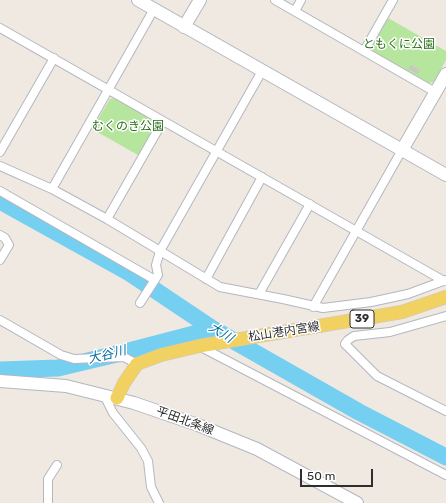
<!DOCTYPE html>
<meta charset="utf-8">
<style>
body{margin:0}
#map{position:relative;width:446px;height:503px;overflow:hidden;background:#efe9e1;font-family:Rubik,sans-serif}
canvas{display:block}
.scale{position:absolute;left:300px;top:469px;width:73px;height:18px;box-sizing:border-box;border:2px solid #2e2e2e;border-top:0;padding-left:5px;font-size:12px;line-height:14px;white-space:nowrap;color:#2e2e2e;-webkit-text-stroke:3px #fff;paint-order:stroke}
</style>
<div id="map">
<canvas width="446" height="503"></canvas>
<div class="scale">50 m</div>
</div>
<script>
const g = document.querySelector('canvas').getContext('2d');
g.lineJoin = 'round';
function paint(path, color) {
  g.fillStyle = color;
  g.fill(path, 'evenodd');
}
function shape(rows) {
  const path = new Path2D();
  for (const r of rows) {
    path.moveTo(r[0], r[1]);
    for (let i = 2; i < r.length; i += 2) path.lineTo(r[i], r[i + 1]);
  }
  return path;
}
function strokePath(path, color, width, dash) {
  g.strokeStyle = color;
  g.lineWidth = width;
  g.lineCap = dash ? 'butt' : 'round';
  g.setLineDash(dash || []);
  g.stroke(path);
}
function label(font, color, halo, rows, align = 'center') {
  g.font = font + ' Rubik,"Noto Sans JP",sans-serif';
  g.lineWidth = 3;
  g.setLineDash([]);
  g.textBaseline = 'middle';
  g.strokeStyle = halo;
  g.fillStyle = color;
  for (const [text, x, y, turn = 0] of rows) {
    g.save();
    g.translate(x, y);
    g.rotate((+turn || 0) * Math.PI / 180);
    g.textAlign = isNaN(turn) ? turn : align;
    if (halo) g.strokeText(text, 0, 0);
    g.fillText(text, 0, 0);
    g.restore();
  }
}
paint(shape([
 [388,18,446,51,446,60,434,82,429,83,373,52,372,46],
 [115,98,153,120,155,127,138,155,92,129,110,99]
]), '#b6e59e');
strokePath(shape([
 [0,201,128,272,213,329,359,412,446,457],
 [0,370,58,368,121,353,213,329]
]), '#75cff0', 17);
paint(shape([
 [411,65,420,70,418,74,408,69],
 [146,120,152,124,147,132,141,128]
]), '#cbc7bf');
const street = shape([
 [275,0,435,92],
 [295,11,301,0],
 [0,28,444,281],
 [364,51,393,0],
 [0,152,54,58],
 [0,166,52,189,107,219,220,287,283,299,323,308,371,302,408,294,446,280],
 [52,189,154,9],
 [0,191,155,280],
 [107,219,163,121],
 [0,235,5,238,9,245,0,260],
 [206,279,262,177],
 [259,294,310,204],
 [140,303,158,275,156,265,160,251,262,71],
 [313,307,402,150],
 [446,316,390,332,354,336,348,340,345,344,377,376,446,411],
 [0,320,61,355,74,359,124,357,137,364],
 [199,346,446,475],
 [104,395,113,413,141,448,148,461,151,487,159,503],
 [48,503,48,479,57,465]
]);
const secondary = shape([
 [138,0,446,175],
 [184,27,200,0],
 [402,150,446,74],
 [0,381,66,386,134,403,198,425,257,449,357,503]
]);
const primary = shape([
 [117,398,124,383,137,364,161,355,199,346,402,312,446,297]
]);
strokePath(street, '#b4b7c1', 10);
strokePath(secondary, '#b4b7c1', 14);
strokePath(primary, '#c9c9c9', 14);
strokePath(street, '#fff', 8);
strokePath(secondary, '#fff', 12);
strokePath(primary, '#f2d163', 13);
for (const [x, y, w] of [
 [362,319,24]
]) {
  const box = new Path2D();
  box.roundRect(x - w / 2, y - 9, w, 18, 3);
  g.fillStyle = '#fff';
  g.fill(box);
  strokePath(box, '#2e2e2e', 1);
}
label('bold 11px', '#2e2e2e', null, [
 ["39",362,319]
]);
label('12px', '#2c6e1b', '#fff', [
 ["ともくに公園",399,45],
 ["むくのき公園",128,127]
]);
label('12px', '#2e2e2e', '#fff', [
 ["松山港内宮線",284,332,-9],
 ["平田北条線",185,421,20]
]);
label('italic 13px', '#0d6fa3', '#fff', [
 ["大川",221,333,31],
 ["大谷川",107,355,-14]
]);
</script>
